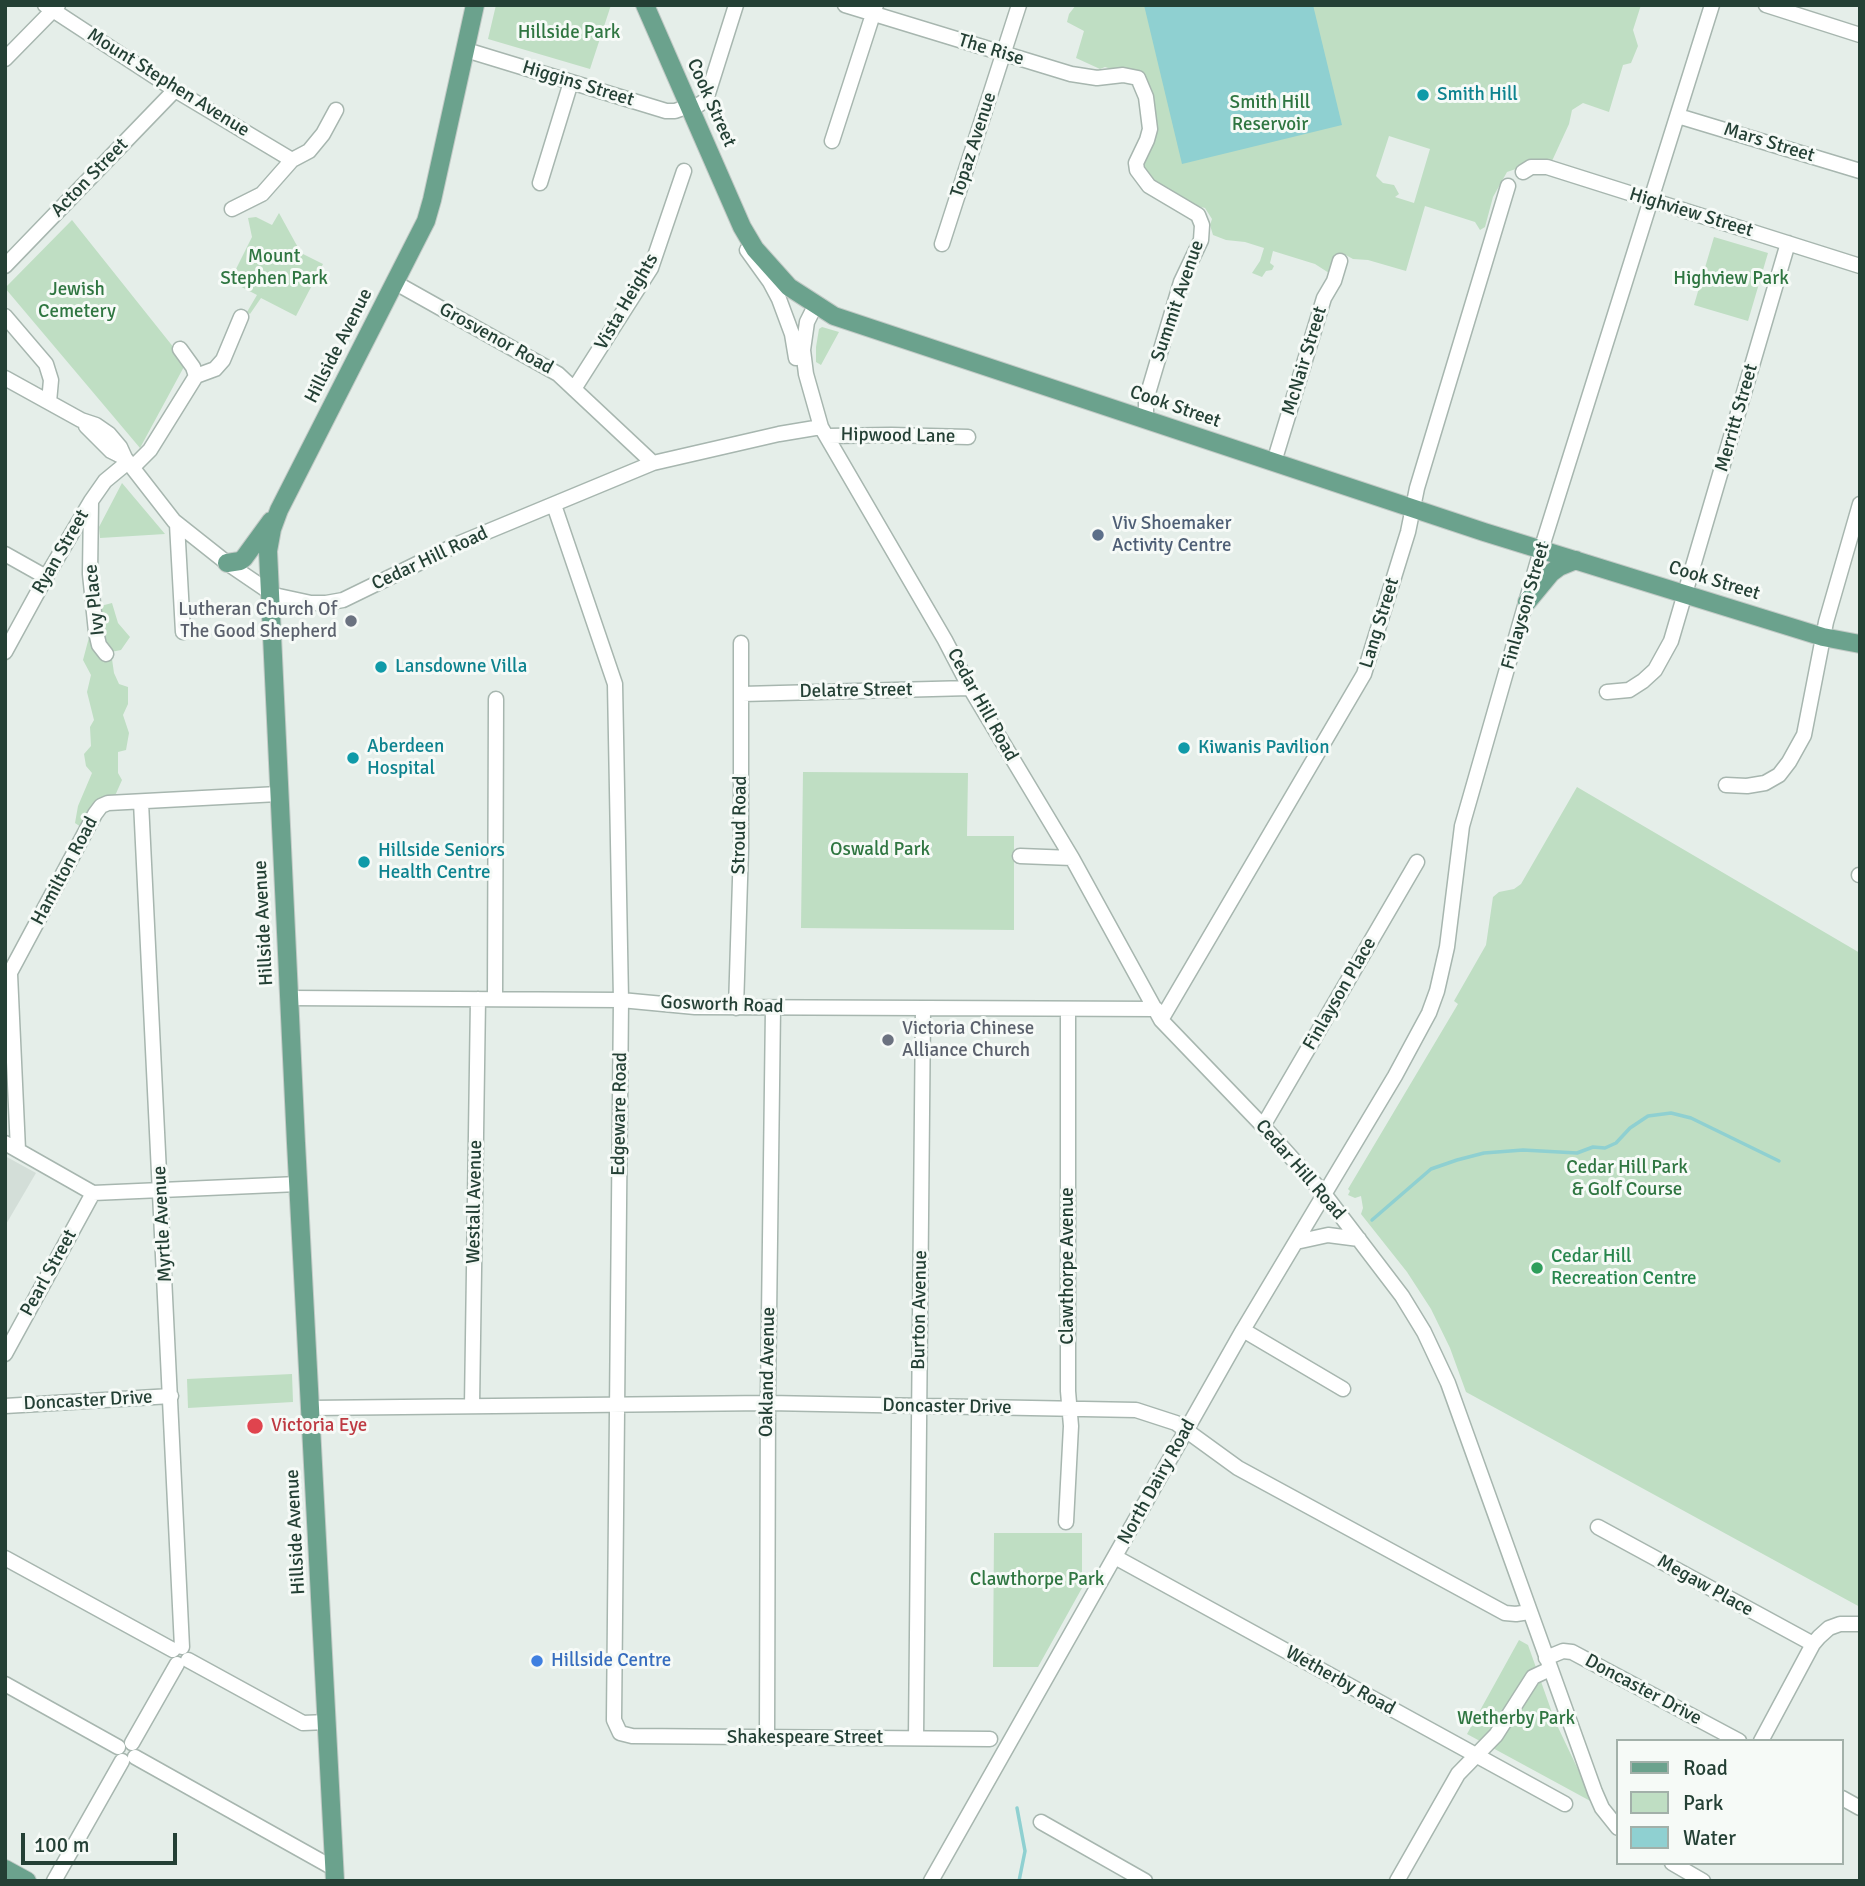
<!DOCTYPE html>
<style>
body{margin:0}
#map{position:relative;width:1865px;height:1886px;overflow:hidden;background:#e5eee9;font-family:Signika,sans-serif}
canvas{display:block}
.frame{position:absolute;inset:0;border:7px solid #244035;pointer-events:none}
.legend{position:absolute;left:1616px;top:1739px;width:228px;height:126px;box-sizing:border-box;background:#f6faf7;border:2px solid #a2b0a9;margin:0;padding:9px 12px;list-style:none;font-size:21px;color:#244035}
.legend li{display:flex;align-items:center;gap:14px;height:35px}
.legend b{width:35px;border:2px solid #a2b0a9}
.scale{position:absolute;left:21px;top:1833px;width:156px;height:32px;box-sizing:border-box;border:4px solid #244035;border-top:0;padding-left:9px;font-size:21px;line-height:24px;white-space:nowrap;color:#244035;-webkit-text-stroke:5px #f6faf7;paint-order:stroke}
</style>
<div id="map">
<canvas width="1865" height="1886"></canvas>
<div class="frame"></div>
<ul class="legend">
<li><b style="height:9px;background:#6ba28d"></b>Road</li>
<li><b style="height:19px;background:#bfdec3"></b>Park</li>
<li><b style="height:19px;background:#8fd0d1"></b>Water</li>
</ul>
<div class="scale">100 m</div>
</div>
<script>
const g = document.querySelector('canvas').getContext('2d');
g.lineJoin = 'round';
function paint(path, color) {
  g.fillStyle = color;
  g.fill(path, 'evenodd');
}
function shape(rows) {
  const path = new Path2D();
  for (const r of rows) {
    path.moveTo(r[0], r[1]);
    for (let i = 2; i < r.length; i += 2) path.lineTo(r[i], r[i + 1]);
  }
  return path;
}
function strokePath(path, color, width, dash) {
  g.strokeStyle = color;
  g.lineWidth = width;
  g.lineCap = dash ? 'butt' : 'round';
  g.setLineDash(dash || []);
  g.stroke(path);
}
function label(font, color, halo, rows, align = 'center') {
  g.font = font + ' Signika,sans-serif';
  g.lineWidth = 6;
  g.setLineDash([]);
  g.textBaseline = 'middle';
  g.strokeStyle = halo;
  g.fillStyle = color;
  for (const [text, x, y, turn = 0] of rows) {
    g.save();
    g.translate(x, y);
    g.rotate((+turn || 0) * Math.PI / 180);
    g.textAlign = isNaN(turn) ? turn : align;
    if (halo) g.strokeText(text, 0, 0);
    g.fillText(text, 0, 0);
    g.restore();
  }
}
paint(shape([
 [5,1156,36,1173,5,1226]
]), '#d3ded8');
paint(shape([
 [496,5,611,5,590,69,488,39],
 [1076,5,1641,5,1633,30,1638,46,1631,63,1623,65,1609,112,1583,103,1572,110,1569,124,1552,161,1542,160,1507,172,1493,197,1485,227,1480,230,1475,222,1425,206,1406,271,1368,260,1353,259,1342,253,1339,256,1329,273,1315,264,1273,251,1270,263,1274,266,1272,270,1266,271,1262,277,1252,273,1260,261,1264,248,1245,242,1226,240,1213,235,1210,225,1212,219,1205,208,1193,205,1152,182,1134,158,1148,110,1141,79,1105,67,1100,69,1076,58,1084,31,1067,22,1069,14],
 [1389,136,1430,149,1414,203,1395,197,1399,194,1394,185,1383,183,1376,176],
 [279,213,301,253,323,264,296,316,261,298,250,314,247,312,257,295,230,281,252,237,248,218,256,217,272,225],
 [72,220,186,363,140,448,5,288],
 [1714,237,1768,253,1748,321,1694,305],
 [822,327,839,332,821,365,816,362,816,347,819,329],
 [122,483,165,534,100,538,99,527],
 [112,603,118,623,130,637,121,650,111,652,114,673,119,684,128,687,128,704,123,715,129,733,126,750,118,752,118,773,122,780,114,798,84,829,75,823,78,806,92,773,86,766,84,754,91,746,90,727,94,720,87,692,91,675,83,660,97,607],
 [803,772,968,773,967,836,1014,836,1014,930,801,928],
 [1577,787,1860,953,1860,1607,1466,1392,1450,1348,1431,1309,1407,1272,1361,1214,1363,1208,1361,1196,1355,1198,1348,1195,1350,1191,1348,1189,1458,1004,1454,1001,1486,945,1493,897,1499,892,1514,889,1521,884],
 [292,1374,293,1402,188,1408,187,1379],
 [994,1533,1082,1533,1082,1588,1038,1667,993,1667],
 [1519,1640,1528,1645,1555,1721,1594,1803,1467,1734]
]), '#bfdec3');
paint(shape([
 [1144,5,1313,5,1342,125,1182,164]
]), '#8fd0d1');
strokePath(shape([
 [1372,1220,1431,1169,1457,1160,1484,1153,1523,1150,1577,1153,1593,1147,1605,1148,1616,1143,1630,1128,1648,1116,1671,1113,1691,1118,1779,1161],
 [1017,1808,1025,1851,1019,1881]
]), '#8fd0d1', 3.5);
const minor = shape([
 [45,5,175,90,292,160],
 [845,5,1071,74,1097,78,1123,75,1138,78,1146,97,1150,129,1147,140,1136,163,1137,170,1149,186,1198,215,1202,225,1201,240,1181,282,1146,400,1146,418],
 [1766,5,1860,35],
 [466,50,666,111,675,111,689,106],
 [5,59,58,5],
 [691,110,706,100,736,5],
 [1678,116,1860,171],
 [832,141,876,5],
 [1523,172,1531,167,1547,167,1860,266],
 [540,183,571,82],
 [232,209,262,194,292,160,309,151,323,134,336,110],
 [942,244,1019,5],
 [747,250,770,282,779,299,792,334,796,358],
 [5,266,175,90],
 [394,282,558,374,653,463],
 [815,306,807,322,803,350,806,374,821,427,945,640,970,688,1072,858,1161,1020,1263,1126,1325,1195,1402,1296,1424,1332,1448,1383,1595,1792,1602,1808,1618,1828],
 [5,316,46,364,51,380,49,402],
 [180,349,193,367,196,376,215,369,223,360,241,317],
 [5,378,81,420,96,425,109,434,120,447,125,458,174,521,227,563,274,595,311,603,326,603,343,600,460,543,653,463,779,434,821,427],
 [574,389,651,268,684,171],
 [86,426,111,451,125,458],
 [828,436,891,435,968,437],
 [1274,462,1324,298,1334,281,1340,261],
 [133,467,150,450,196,376],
 [91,502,90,574,96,632,99,645,106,654],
 [554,505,615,684,621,1000,614,1720,620,1733,632,1736,990,1739],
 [177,524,183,632],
 [5,554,46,577],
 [5,652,46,577,91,501,105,481,128,462],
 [1607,692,1629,690,1643,681,1655,670,1671,641,1788,243],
 [742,694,970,688],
 [1726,785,1747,786,1765,783,1779,775,1789,762,1804,735,1826,622,1860,504],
 [141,802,182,1647],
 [1020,856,1072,858],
 [1859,875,1860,875],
 [10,974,18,1150],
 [5,982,95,814,101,806,108,803,278,794],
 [289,998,621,1000,695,1007,1156,1009],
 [495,999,496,699],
 [736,1008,741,848,741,643],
 [1161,1020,1364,674,1408,532,1417,488,1508,186],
 [1263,1126,1417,862],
 [5,1143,93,1193,298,1184],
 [1296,1242,1328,1235,1359,1239],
 [1243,1330,1343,1389],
 [5,1354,93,1193],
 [5,1406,171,1396],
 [472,1406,478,999],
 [311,1408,768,1403,1136,1410,1176,1423,1238,1468,1505,1613,1516,1614,1529,1612],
 [1066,1522,1071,1426,1068,1391,1068,1010],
 [1598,1527,1813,1644],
 [1115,1557,1565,1804],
 [5,1558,173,1650],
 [1546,1658,1563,1651,1572,1652,1739,1741],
 [188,1660,303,1723,327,1722],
 [5,1684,118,1747],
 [767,1737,768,1394,773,1008],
 [916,1738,923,1008],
 [1761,1741,1813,1644,1819,1637,1829,1628,1840,1624,1860,1624],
 [132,1743,177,1664],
 [135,1757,335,1869],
 [1842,1798,1860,1808],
 [1041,1822,1145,1881],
 [1672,1863,1703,1881],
 [54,1881,122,1761],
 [931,1881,1243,1330,1395,1076,1429,1013,1437,991,1447,947,1462,826,1541,550,1712,5],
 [1397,1881,1458,1774,1496,1735,1533,1677,1550,1669]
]);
const major = shape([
 [645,5,742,227,755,249,789,287,834,316,1484,532,1823,637,1860,644],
 [227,563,240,561,244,558,271,521],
 [1527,602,1551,573,1559,567,1576,560],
 [5,1869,27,1881],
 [335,1881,296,1143,268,551,272,529,279,510,426,221,432,200,475,5]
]);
strokePath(minor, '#a7b6af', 17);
strokePath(major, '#c2cac6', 20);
strokePath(minor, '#fff', 14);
strokePath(major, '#6ba28d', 18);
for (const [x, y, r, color] of [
 [1423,95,7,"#0f9aa8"],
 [1098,535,7,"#5c6f8a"],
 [351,621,7,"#6b7280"],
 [381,667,7,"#0f9aa8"],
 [1184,748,7,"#0f9aa8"],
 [353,758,7,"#0f9aa8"],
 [364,862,7,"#0f9aa8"],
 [888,1040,7,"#6b7280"],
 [1537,1268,7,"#2e9e5b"],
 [255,1426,9,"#e0444e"],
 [537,1661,7,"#3f7fe0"]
]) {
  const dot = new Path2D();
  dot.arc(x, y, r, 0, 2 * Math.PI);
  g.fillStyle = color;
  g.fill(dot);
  strokePath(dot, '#f6faf7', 2.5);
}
label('19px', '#2f7641', '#f6faf7', [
 ["Hillside Park",569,33],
 ["Smith Hill",1270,103],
 ["Reservoir",1270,125],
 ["Mount",274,257],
 ["Stephen Park",274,279],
 ["Highview Park",1731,279],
 ["Jewish",77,290],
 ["Cemetery",77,312],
 ["Oswald Park",880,850],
 ["Cedar Hill Park",1627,1168],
 ["& Golf Course",1627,1190],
 ["Clawthorpe Park",1037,1580],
 ["Wetherby Park",1516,1719]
]);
label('19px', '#244035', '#f6faf7', [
 ["The Rise",991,50,17],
 ["Mount Stephen Avenue",168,83,32],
 ["Higgins Street",578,84,17],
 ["Cook Street",711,103,66],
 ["Mars Street",1769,143,17],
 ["Topaz Avenue",974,145,-72],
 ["Acton Street",90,178,-46],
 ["Highview Street",1691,213,17],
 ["Summit Avenue",1178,301,-71],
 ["Vista Heights",627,302,-60],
 ["Grosvenor Road",496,339,29],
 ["Hillside Avenue",339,346,-63],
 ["McNair Street",1305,361,-73],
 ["Cook Street",1175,407,19],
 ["Merritt Street",1737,418,-74],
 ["Hipwood Lane",898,436,1],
 ["Ryan Street",61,552,-60],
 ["Cedar Hill Road",430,559,-25],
 ["Cook Street",1714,581,17],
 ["Ivy Place",95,600,-96],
 ["Finlayson Street",1526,606,-74],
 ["Lang Street",1380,623,-73],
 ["Delatre Street",856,691,-1],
 ["Cedar Hill Road",982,705,61],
 ["Stroud Road",740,825,-89],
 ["Hamilton Road",65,871,-62],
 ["Hillside Avenue",264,923,-93],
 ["Finlayson Place",1340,994,-60],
 ["Gosworth Road",722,1005,2],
 ["Edgeware Road",620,1114,-89],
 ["Cedar Hill Road",1300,1170,49],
 ["Westall Avenue",475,1202,-89],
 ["Myrtle Avenue",163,1224,-93],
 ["Clawthorpe Avenue",1068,1266,-90],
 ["Pearl Street",49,1273,-61],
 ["Burton Avenue",920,1310,-89],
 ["Oakland Avenue",768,1372,-89],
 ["Doncaster Drive",88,1401,-3],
 ["Doncaster Drive",947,1407,1],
 ["North Dairy Road",1157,1482,-61],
 ["Hillside Avenue",296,1532,-93],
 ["Megaw Place",1705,1586,29],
 ["Wetherby Road",1340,1681,29],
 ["Doncaster Drive",1643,1690,28],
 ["Shakespeare Street",805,1738]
]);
label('19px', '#0d838f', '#f6faf7', [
 ["Smith Hill",1437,95],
 ["Lansdowne Villa",395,667],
 ["Aberdeen",367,747],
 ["Hospital",367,769],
 ["Kiwanis Pavilion",1198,748],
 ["Hillside Seniors",378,851],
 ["Health Centre",378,873]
], 'left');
label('19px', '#4e5e75', '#f6faf7', [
 ["Viv Shoemaker",1112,524],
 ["Activity Centre",1112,546]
], 'left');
label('19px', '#5b616d', '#f6faf7', [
 ["Lutheran Church Of",337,610],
 ["The Good Shepherd",337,632],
 ["Victoria Chinese",902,1029,"left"],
 ["Alliance Church",902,1051,"left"]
], 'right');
label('19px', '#27864d', '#f6faf7', [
 ["Cedar Hill",1551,1257],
 ["Recreation Centre",1551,1279]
], 'left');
label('19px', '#be3a42', '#f6faf7', [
 ["Victoria Eye",271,1426]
], 'left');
label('19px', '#366cbe', '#f6faf7', [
 ["Hillside Centre",551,1661]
], 'left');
</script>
